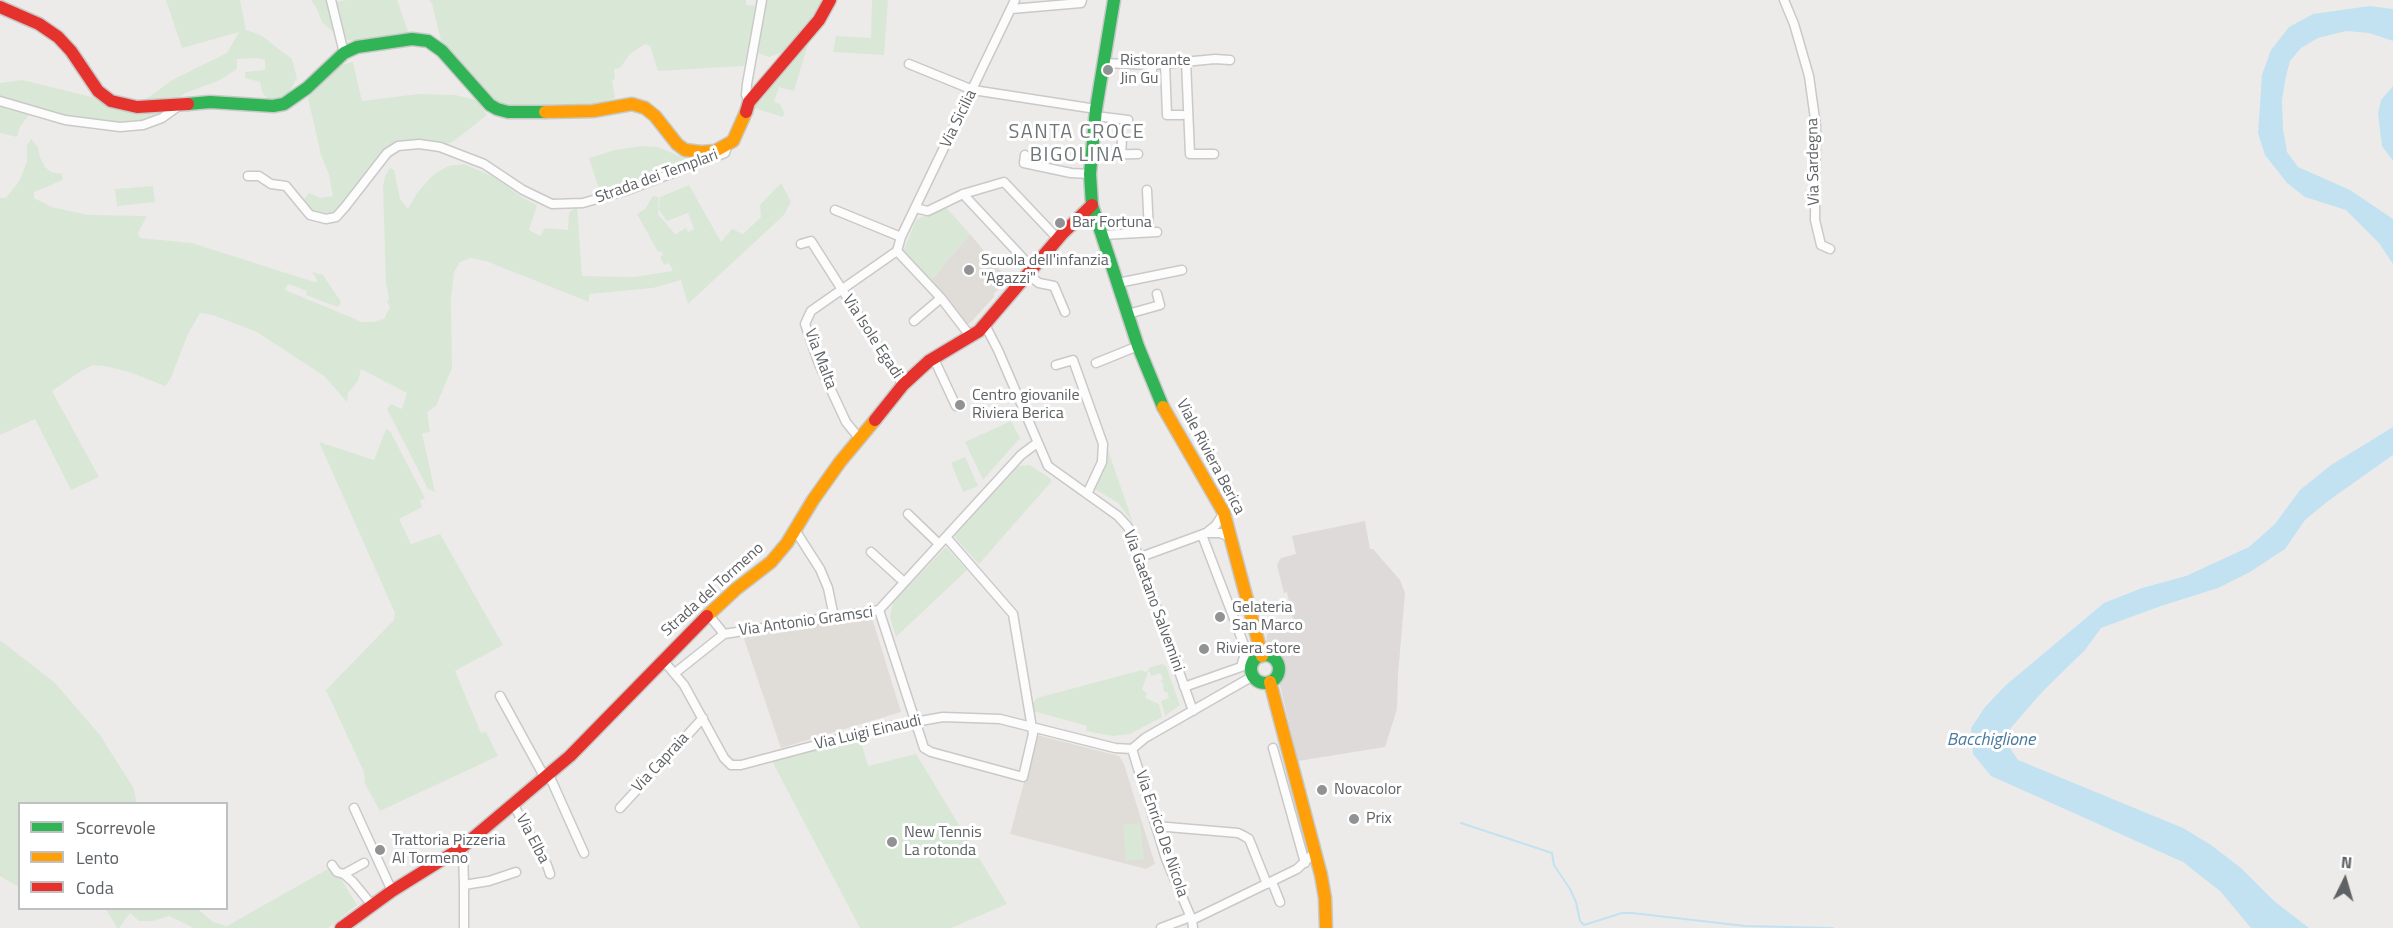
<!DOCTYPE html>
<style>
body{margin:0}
#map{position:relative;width:2393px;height:928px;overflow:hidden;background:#edebe9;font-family:"Titillium Web",sans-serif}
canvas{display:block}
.legend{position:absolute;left:18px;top:802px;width:210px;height:108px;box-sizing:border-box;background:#fff;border:2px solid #bfc0c1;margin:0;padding:8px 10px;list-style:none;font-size:18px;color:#5e6265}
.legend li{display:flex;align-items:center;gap:12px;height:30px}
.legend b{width:30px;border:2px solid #bfc0c1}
.north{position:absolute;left:2315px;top:850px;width:60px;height:60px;-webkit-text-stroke:4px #fff;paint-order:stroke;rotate:5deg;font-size:16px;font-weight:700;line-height:24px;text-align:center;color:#5e6265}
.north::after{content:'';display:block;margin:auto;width:21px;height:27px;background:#5e6265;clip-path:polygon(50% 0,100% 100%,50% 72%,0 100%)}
</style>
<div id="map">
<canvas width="2393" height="928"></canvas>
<ul class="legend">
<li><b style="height:8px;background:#30b455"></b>Scorrevole</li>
<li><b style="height:8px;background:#ff9f0a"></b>Lento</li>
<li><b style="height:8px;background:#e5322d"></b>Coda</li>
</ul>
<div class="north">N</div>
</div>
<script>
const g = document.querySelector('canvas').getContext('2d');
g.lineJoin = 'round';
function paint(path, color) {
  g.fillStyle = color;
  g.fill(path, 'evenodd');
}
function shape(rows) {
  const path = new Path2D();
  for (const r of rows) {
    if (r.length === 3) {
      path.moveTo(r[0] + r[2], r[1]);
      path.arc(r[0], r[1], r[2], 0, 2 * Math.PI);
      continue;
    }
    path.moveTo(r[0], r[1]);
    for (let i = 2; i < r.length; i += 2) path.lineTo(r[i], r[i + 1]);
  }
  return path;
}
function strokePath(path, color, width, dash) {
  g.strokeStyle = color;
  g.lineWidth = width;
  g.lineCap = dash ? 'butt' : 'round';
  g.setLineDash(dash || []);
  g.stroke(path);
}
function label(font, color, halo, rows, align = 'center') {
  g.font = font + ' "Titillium Web",sans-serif';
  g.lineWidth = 6;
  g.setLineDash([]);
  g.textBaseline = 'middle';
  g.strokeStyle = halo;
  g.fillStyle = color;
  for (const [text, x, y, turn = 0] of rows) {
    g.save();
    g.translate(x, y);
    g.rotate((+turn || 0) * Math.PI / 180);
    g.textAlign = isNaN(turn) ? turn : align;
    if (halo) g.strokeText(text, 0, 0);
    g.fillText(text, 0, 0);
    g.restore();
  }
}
paint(shape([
 [1365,521,1370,549,1373,549,1400,580,1405,593,1398,674,1397,709,1385,747,1298,761,1280,685,1277,685,1266,647,1267,634,1294,624,1287,592,1284,593,1277,565,1281,558,1296,554,1292,536]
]), '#dddad9');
paint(shape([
 [970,234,1009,281,994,293,994,297,969,324,966,324,936,292,938,288,931,280],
 [867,617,873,621,901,712,781,748,743,636],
 [1037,735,1119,756,1124,764,1155,864,1146,869,1010,834]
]), '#e0ddd9');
paint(shape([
 [166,0,240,0,246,30,262,36,292,59,297,78,289,93,272,102,263,94,260,82,245,78,245,72,265,70,265,60,258,58,237,59,237,68,234,71,218,81,185,93,148,120,109,126,33,109,20,127,17,137,0,133,0,83,22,80,96,98,98,91,116,97,142,102,172,80,227,53,239,32,182,48],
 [311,0,331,0,332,3,346,0,397,0,409,34,348,41,338,28,332,31,322,22,317,9],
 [429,0,746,0,746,5,755,6,756,0,759,0,744,66,658,71,650,46,645,44,630,54,620,68,614,69,615,79,612,80,615,98,593,106,575,107,499,105,442,45,432,4],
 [764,0,826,0,798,36,781,53,769,57,758,53],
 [872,0,888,0,884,55,833,52,836,36,871,38],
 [811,34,794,91,779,87,774,102,780,104,784,112,783,117,754,108,753,105],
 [353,62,362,101,419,94,455,95,477,100,487,115,454,141,440,147,398,146,336,217,310,215,302,202,309,193,320,198,333,196,329,175,321,155,308,98,338,66],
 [31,139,38,147,40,157,45,167,51,172,62,174,63,180,34,192,34,198,52,207,88,215,147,216,138,233,140,238,192,243,314,282,318,281,312,272,323,275,341,302,338,307,306,295,307,291,288,284,285,290,362,322,373,322,384,319,390,307,387,302,389,298,386,284,383,186,385,176,390,168,394,170,400,199,408,209,417,193,433,175,448,166,464,164,494,177,523,198,537,205,529,230,540,236,545,228,568,230,569,213,577,206,582,276,634,277,673,271,669,263,664,265,660,257,663,255,661,251,658,252,637,214,645,209,653,196,659,197,658,214,675,234,686,228,688,232,694,229,688,213,667,221,659,210,660,197,689,185,721,242,732,229,743,234,761,217,760,205,781,183,791,202,784,215,688,304,681,280,653,288,589,294,589,302,486,261,471,258,460,262,454,272,451,299,452,368,436,406,427,412,430,432,422,433,435,492,428,489,387,409,391,404,402,409,407,393,361,369,358,381,348,393,347,402,324,376,257,332,213,315,200,313,188,334,170,380,165,386,129,372,105,366,93,365,81,371,52,391,99,477,71,490,35,419,0,435,0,198,6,198,20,180,27,161,27,145],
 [642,146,658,147,686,159,698,162,602,199,589,158,615,150],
 [153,186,155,202,117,206,115,189],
 [944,205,970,234,931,280,928,277,923,277,903,252,916,220],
 [1011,421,1020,438,983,480,965,442],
 [386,429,390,431,425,498,420,501,422,507,399,519,411,544,440,534,503,645,455,671,481,733,486,732,498,756,380,811,365,784,364,772,326,690,394,620,395,613,319,442,374,460],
 [1106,444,1133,523,1118,503,1093,488],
 [965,457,978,486,963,492,951,463],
 [1030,465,1051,479,1051,482,979,564,956,539,955,535,1018,466],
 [946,547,967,570,896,637,890,617,893,602],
 [0,640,55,683,100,735,133,787,137,803,20,804,19,887,0,876],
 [1162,664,1166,666,1180,705,1165,716,1161,701,1169,698,1167,692,1164,692,1163,683,1160,681,1163,680,1161,673,1151,676,1150,672,1148,672,1142,689,1147,694,1145,698,1159,704,1162,717,1130,734,1113,736,1086,731,1087,726,1033,711,1032,704,1037,698,1142,670,1145,672,1149,670,1148,668],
 [859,735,868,766,916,754,1007,904,951,928,860,928,772,761],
 [1140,823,1144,859,1126,861,1123,825],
 [333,866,357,905,328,928,194,928,169,916,153,921,139,921,130,913,119,928,117,928,106,909,198,909,213,922,227,926]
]), '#d9e7d6');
paint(shape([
 [2370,6,2393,9,2393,41,2369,33,2346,31,2318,38,2301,48,2290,61,2286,76,2282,100,2283,129,2287,152,2298,167,2350,190,2393,219,2393,264,2379,243,2346,210,2305,197,2287,183,2265,155,2258,133,2262,75,2271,50,2289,27,2313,14],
 [2393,86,2393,161,2382,146,2378,114,2381,100],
 [2393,427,2393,455,2328,501,2305,520,2285,549,2250,572,2218,588,2161,606,2101,628,2085,650,2043,691,2009,730,2010,748,2018,760,2183,828,2211,845,2241,868,2274,901,2309,928,2251,928,2220,891,2183,862,1991,776,1973,754,1971,728,1985,707,2006,685,2104,603,2142,588,2186,576,2249,547,2275,524,2300,490,2331,465]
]), '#c2e2f1');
strokePath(shape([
 [1461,823,1552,853,1554,865,1570,889,1576,902,1580,921,1584,925,1622,913,1632,913,1745,926,1833,928]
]), '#c2e2f1', 2);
const street = shape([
 [331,0,344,53],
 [1784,0,1794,24,1809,76,1816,126,1815,220,1821,245,1830,249],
 [1011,9,1081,3,1082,0],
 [1186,61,1190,154,1214,154],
 [1103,63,1152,65,1215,59,1230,60],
 [1165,63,1167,115,1182,115],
 [909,64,973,90,1096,109],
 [1152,65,1152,80],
 [0,101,65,120,120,127,143,125,162,118,180,105],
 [749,102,746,95,747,84,762,0],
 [1095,116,1128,120],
 [1025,155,1024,163,1071,173,1090,174],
 [1091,155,1138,154],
 [1121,156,1122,139],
 [248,176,259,176,271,184,286,186,310,215,326,219,336,217,345,207,387,153,398,146,419,144,440,147,484,164,523,190,552,204,583,203,625,191,725,153,728,144],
 [1147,190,1149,232],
 [963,194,1033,269],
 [915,208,928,211,963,194,1004,182,1058,239],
 [835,210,901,237],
 [1102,235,1157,232],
 [801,244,811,241,903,385],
 [1028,275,1039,283,1054,286,1065,312],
 [1118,283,1182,270],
 [1128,314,1160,305,1157,294],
 [914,321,941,298],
 [985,325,998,350,1048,466,1118,516,1128,527,1193,711],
 [971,337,941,298,897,251,901,237,1015,0],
 [934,359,956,406],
 [1096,363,1138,346],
 [1056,365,1073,360,1103,444,1102,462,1087,494],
 [859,438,846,422,819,364,805,324,811,311,897,251],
 [908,514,939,544],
 [795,530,820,569,828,588,834,617],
 [1206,533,1216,525,1223,514],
 [871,552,904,582],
 [1138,558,1206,533,1220,533,1232,538],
 [879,610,1021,455,1037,443],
 [708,614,724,634],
 [662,659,684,685,724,758,731,765,741,765,880,728,943,717,1000,719,1115,748,1132,749],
 [675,673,724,634,879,610,924,748,931,752,1023,777,1033,734,1013,614,946,537],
 [1184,687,1241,667,1246,650,1202,535],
 [500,696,545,778],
 [1273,748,1305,863],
 [549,775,584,853],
 [513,804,547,865,550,874],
 [354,808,392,891],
 [620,808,703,718],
 [1156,826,1238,833,1244,836,1249,839,1267,884],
 [461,848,463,853,464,885,464,928],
 [332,865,337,872,344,874,353,882,372,905],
 [344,874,364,863],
 [1272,882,1280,902],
 [464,885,489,881,516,872],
 [1192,920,1297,869,1315,852],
 [1161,928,1190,917],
 [1193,928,1192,920,1166,859,1132,749,1145,738,1253,676]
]);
const fast = shape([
 [1114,0,1096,109,1090,174,1092,205,1138,346,1163,407],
 [188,104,210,102,273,106,284,104,307,88,344,53,357,47,412,39,428,41,442,51,490,105,497,109,508,112,545,112],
 [1265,669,14]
]);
const slow = shape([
 [545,112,593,111,632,104,645,108,655,116,677,144,685,150,701,152,715,151,733,141,746,112],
 [1163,407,1224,513,1262,656],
 [707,616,736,589,771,562,787,543,813,500,840,462,875,420],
 [1270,682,1321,875,1325,898,1326,928]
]);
const jam = shape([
 [0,7,39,24,58,37,71,51,98,91,111,101,137,107,188,104],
 [746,112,749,102,819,20,830,0],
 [875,420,903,385,929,361,979,331,1062,234,1092,205],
 [341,928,392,891,461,848,570,756,707,616]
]);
strokePath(street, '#cac9c8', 11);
strokePath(fast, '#c7c8c8', 15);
strokePath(slow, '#c7c8c8', 15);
strokePath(jam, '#c7c8c8', 15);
strokePath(street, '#fcfcfc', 8);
strokePath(fast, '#30b455', 12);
strokePath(slow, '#ff9f0a', 12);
strokePath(jam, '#e5322d', 12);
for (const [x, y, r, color] of [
 [1108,70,6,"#909293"],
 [1060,223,6,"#909293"],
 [969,270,6,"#909293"],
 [960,405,6,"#909293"],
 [1220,617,6,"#909293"],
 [1204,649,6,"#909293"],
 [1322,790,6,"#909293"],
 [1354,819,6,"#909293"],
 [892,842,6,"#909293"],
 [380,850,6,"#909293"]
]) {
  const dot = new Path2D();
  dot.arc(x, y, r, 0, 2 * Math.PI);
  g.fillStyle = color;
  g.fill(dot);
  strokePath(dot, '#fff', 2);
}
label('16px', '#5e6265', '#fff', [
 ["Ristorante",1120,61],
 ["Jin Gu",1120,79],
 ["Bar Fortuna",1072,223],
 ["Scuola dell'infanzia",981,261],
 ["\"Agazzi\"",981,279],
 ["Centro giovanile",972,396],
 ["Riviera Berica",972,414],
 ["Gelateria",1232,608],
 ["San Marco",1232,626],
 ["Riviera store",1216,649],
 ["Novacolor",1334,790],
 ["Prix",1366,819],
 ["New Tennis",904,833],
 ["La rotonda",904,851],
 ["Trattoria Pizzeria",392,841],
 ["Al Tormeno",392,859]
], 'left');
label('16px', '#5e6265', '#fff', [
 ["Via Sicilia",959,119,-64],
 ["Via Sardegna",1814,162,-91],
 ["Strada dei Templari",657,177,-20],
 ["Via Isole Egadi",872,337,57],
 ["Via Malta",820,359,69],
 ["Viale Riviera Berica",1210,457,62],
 ["Strada del Tormeno",713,590,-42],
 ["Via Gaetano Salvemini",1153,601,70],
 ["Via Antonio Gramsci",806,622,-8],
 ["Via Luigi Einaudi",868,733,-13],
 ["Via Capraia",661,763,-47],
 ["Via Enrico De Nicola",1161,834,71],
 ["Via Elba",532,839,62]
]);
label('italic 18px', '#4b7b9d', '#fff', [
 ["Bacchiglione",1991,741]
]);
g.letterSpacing = '1.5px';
label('20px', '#6f7477', '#fff', [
 ["SANTA CROCE",1077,133],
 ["BIGOLINA",1077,156]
]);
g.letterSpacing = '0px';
</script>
